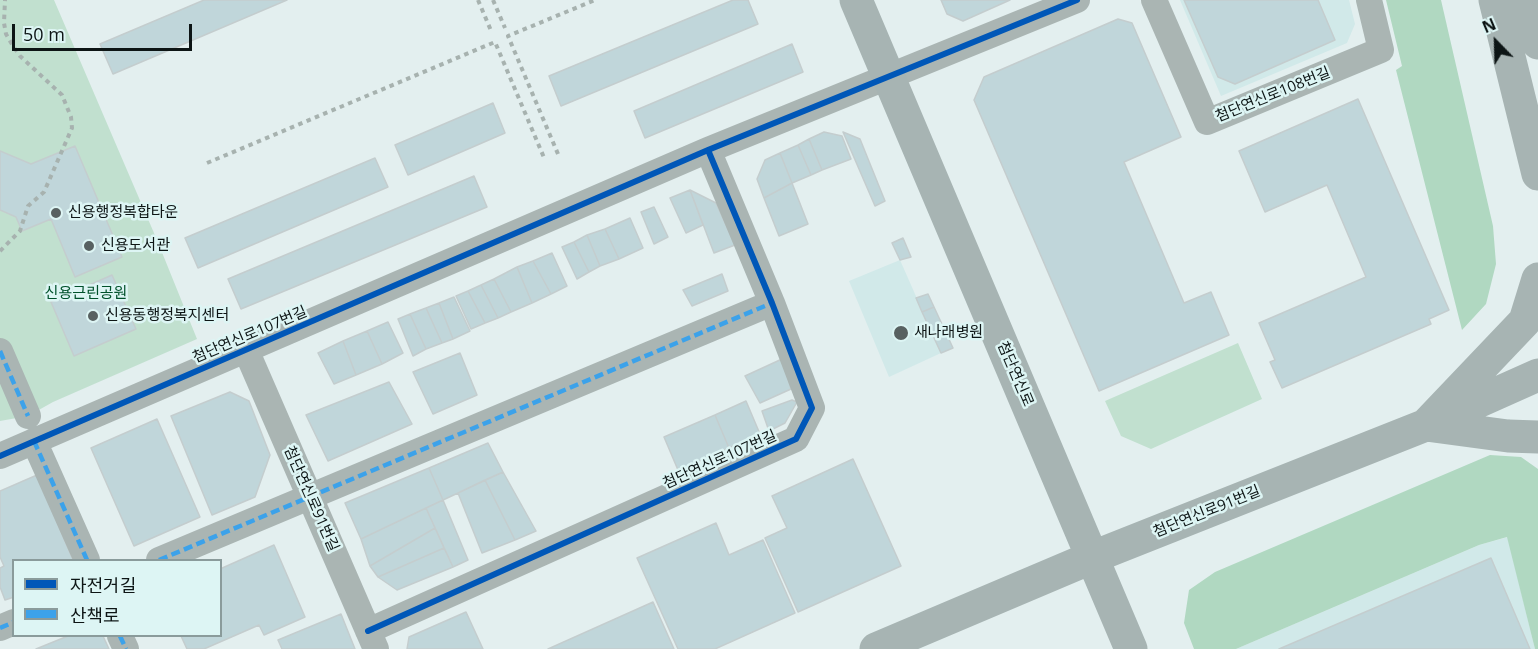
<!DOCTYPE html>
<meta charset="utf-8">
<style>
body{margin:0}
#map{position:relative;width:1538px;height:649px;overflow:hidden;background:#e3efef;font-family:"Open Sans","Noto Sans KR",sans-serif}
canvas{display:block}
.legend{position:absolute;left:12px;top:559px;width:210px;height:78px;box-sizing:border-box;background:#ddf5f4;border:2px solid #8a9b9b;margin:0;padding:8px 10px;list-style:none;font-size:18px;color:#0d1515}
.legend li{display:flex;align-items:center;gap:12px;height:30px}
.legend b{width:30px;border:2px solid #8a9b9b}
.north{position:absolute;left:1466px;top:12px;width:60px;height:60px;-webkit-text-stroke:4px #ddf5f4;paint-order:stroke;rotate:337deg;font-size:16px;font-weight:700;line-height:24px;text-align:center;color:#0d1515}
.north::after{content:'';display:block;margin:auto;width:21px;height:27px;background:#0d1515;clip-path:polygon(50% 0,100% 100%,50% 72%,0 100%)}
.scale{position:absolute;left:12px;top:24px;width:180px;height:27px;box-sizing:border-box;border:3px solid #0d1515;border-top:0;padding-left:8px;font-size:18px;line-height:21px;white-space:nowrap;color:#0d1515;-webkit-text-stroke:4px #ddf5f4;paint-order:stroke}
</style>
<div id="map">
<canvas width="1538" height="649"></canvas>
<ul class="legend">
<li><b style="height:8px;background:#0057b8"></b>자전거길</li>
<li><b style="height:8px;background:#3ca2ea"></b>산책로</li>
</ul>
<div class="north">N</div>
<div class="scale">50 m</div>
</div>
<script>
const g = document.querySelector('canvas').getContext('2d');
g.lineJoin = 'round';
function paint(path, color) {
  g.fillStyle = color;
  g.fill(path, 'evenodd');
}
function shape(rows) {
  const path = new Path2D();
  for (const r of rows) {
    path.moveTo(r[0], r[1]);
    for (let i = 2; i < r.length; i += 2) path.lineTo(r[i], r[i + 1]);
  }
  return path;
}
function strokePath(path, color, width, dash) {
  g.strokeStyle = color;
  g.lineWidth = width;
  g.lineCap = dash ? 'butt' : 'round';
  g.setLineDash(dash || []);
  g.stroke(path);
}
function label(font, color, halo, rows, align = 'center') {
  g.font = font + ' "Open Sans","Noto Sans KR",sans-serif';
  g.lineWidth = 5;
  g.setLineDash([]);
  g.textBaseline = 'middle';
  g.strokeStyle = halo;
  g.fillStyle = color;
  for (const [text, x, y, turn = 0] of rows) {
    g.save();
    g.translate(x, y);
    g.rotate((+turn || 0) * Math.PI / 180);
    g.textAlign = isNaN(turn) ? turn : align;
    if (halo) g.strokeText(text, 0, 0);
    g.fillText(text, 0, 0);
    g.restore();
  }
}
paint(shape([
 [1180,0,1349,0,1355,24,1347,43,1221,96],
 [900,260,941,353,889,377,849,281],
 [1508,537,1535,649,1236,649,1479,545]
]), '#d1e9e9');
paint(shape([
 [0,0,54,0,157,240,197,339,53,402,28,416,0,421],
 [1238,343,1262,399,1151,449,1121,436,1105,401]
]), '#c1e0cf');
paint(shape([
 [1386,0,1441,0,1493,226,1496,264,1486,304,1462,330,1396,70,1402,66],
 [1490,455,1521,457,1538,469,1538,649,1535,649,1507,537,1479,545,1236,649,1194,649,1184,623,1189,590,1215,572]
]), '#b0d8c1');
const building = shape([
 [204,0,287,0,113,74,100,44,204,0],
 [733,0,748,0,758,24,561,106,549,76,733,0],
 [941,0,1010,0,963,21,947,14,941,0],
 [1184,0,1318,0,1335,40,1235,84,1218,77,1184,0],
 [1118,19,1132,23,1181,137,1124,162,1184,303,1211,292,1229,335,1099,391,974,100,984,77,1118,19],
 [792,44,803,72,645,138,634,111,792,44],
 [1358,99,1449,310,1429,319,1431,324,1282,388,1270,362,1275,360,1259,323,1366,277,1327,185,1265,212,1239,151,1358,99],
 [493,103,505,133,408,175,395,145,493,103],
 [824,132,842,136,851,159,822,170,809,139,824,132],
 [843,132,860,139,885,201,875,206,843,132],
 [809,139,822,170,811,175,798,145,809,139],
 [798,145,811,175,792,183,780,153,798,145],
 [75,146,122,257,75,277,51,219,22,231,16,217,0,210,0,151,31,164,75,146],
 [780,153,792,183,764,198,757,179,765,160,780,153],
 [375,158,388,187,198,268,185,238,375,158],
 [474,176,487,207,241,309,228,279,474,176],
 [792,183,808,224,779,236,764,198,792,183],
 [690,190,716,203,735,245,714,253,690,190],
 [690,190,703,225,686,233,670,198,690,190],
 [654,207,668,237,654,244,641,212,654,207],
 [630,218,643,248,619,259,605,229,630,218],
 [605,229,619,259,600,266,587,235,605,229],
 [587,235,600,266,589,272,574,242,587,235],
 [903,238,911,257,900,260,892,243,903,238],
 [574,242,589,272,577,279,562,247,574,242],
 [552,253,567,286,551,294,533,261,552,253],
 [533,261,551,294,532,303,517,267,533,261],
 [517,267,532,303,511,312,494,279,517,267],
 [722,274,728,291,692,306,683,290,722,274],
 [112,275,136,329,74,356,51,302,112,275],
 [494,279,511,312,498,318,481,285,494,279],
 [481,285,498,318,485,323,468,291,481,285],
 [468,291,485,323,471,329,456,296,468,291],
 [928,294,934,307,922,312,916,298,928,294],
 [454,297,470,331,453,339,439,303,454,297],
 [439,303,453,339,442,343,426,308,439,303],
 [934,307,953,348,941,353,922,312,934,307],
 [426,308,442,343,426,349,410,314,426,308],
 [410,314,426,349,413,356,398,319,410,314],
 [388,322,403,353,382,364,367,331,388,322],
 [367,331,382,364,356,375,343,341,367,331],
 [343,341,356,375,334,384,318,353,343,341],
 [460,353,477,395,433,414,413,372,460,353],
 [782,359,791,389,760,403,745,376,782,359],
 [389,382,412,424,328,461,306,415,389,382],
 [230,392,249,401,270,455,255,497,212,515,171,416,230,392],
 [792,400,797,402,785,423,769,431,762,411,792,400],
 [746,401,760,434,729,448,715,415,746,401],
 [715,415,729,448,678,470,664,437,715,415],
 [157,419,200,517,134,546,91,448,157,419],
 [488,443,503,472,443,500,429,468,488,443],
 [853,459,901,566,798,612,765,538,787,528,772,496,853,459],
 [429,468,443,500,361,539,345,503,429,468],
 [503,472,536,531,515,540,485,480,503,472],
 [37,475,73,560,14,560,14,597,5,600,0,587,0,568,4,566,0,557,0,491,37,475],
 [485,480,515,540,482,553,458,493,485,480],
 [443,500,468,560,453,567,426,508,443,500],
 [426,508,435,528,370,566,361,539,426,508],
 [716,523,729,555,763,540,795,613,715,649,678,649,637,558,716,523],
 [435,528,444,548,378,577,370,566,435,528],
 [274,545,305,617,264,635,259,625,204,649,187,649,181,636,220,636,220,569,274,545],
 [444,548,453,567,397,590,378,577,444,548],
 [1491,558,1530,649,1279,649,1491,558],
 [653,602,674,649,548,649,653,602],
 [466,612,483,649,407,649,409,637,466,612],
 [341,614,355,649,282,649,278,640,341,614],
 [68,636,103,636,109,649,36,649,68,636]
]);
paint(building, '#c0d6da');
strokePath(building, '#c4cdce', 1.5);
strokePath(shape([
 [478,0,492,33],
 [493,0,505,28],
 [558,154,508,36,595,0],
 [207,163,495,42,545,160],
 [0,251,20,231,28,206,44,192,72,128,71,117,62,95,20,56,13,46,6,34,4,23,5,0]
]), '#a7b2af', 4, [4.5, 4.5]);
strokePath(shape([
 [1154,0,1207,122,1381,50,1369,0],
 [246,350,376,649],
 [0,351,28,416],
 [34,441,87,560],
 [0,456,708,150,1077,0],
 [159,560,772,303],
 [0,628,14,622],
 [368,631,796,439,812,408,772,303,708,150],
 [120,636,126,649]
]), '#aab5b3', 26);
strokePath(shape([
 [856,0,1131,649],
 [1495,0,1538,174],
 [1528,0,1538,43],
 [1538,279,1525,321,1426,425,1508,436,1538,437],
 [876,649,1093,557,1426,425,1538,375]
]), '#a7b4b3', 33);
strokePath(shape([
 [0,351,28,416],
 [34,441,87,560],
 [159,560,772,303],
 [0,628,14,622],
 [120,636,126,649]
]), '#3ca2ea', 4.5, [9, 4.5]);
strokePath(shape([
 [0,456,708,150,1077,0],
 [368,631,796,439,812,408,772,303,708,150]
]), '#0057b8', 6);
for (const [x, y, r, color] of [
 [56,213,6,"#586161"],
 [89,246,6,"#586161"],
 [93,316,6,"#586161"],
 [901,333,8,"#586161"]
]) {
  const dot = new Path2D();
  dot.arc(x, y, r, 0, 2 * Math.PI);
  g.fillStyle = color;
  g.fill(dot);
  strokePath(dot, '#ddf5f4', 2);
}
label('15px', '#0d1515', '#ddf5f4', [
 ["첨단연신로108번길",1273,95,-22],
 ["첨단연신로107번길",250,335,-23],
 ["첨단연신로",1015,374,67],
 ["첨단연신로107번길",720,460,-24],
 ["첨단연신로91번길",311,499,66],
 ["첨단연신로91번길",1207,512,-22]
]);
label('15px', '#0d1515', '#ddf5f4', [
 ["신용행정복합타운",68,213],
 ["신용도서관",101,246],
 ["신용동행정복지센터",105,316],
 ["새나래병원",914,333]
], 'left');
label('15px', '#00512b', '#ddf5f4', [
 ["신용근린공원",86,294]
]);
</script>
